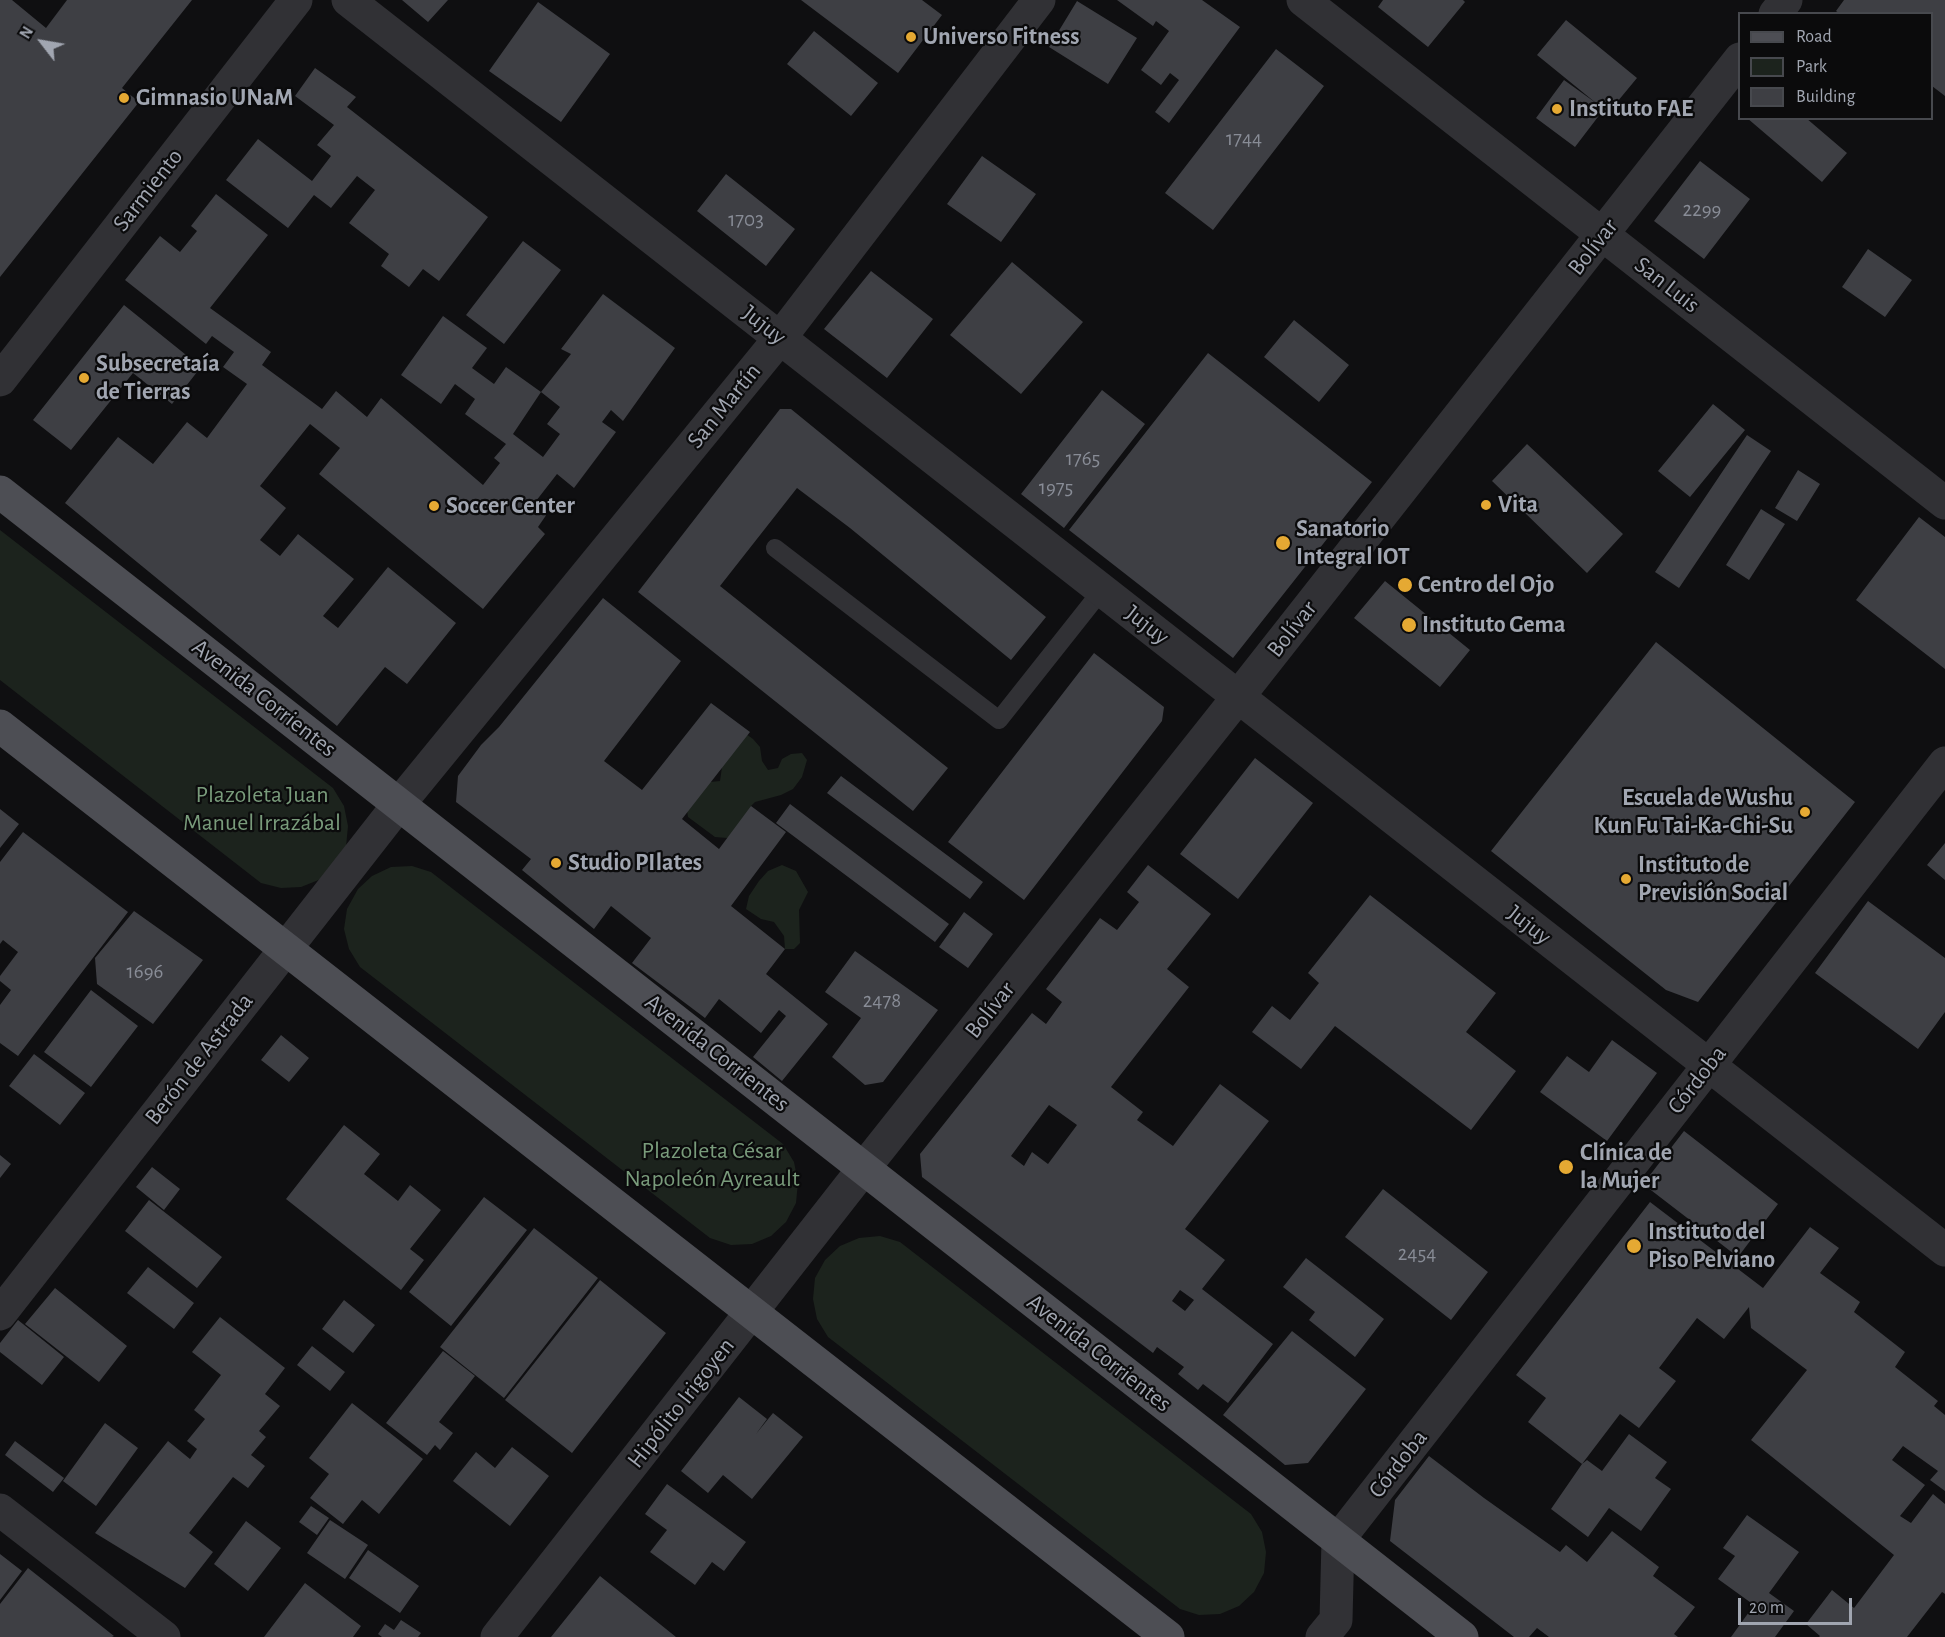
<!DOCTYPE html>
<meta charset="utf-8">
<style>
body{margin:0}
#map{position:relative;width:1945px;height:1637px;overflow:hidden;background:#0f0f11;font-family:"Alegreya Sans",sans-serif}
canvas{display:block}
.legend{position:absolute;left:1738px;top:12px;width:195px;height:108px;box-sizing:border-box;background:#0b0b0c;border:2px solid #47494e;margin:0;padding:8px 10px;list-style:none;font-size:18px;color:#a1a6b1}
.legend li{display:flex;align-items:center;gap:12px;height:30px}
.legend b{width:30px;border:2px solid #47494e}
.north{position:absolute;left:12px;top:12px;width:60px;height:60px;-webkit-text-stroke:4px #0b0b0c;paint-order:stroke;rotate:301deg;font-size:16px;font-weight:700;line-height:24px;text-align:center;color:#a1a6b1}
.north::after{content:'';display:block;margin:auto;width:21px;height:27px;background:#a1a6b1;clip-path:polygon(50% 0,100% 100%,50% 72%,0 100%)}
.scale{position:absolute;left:1738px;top:1598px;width:114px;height:27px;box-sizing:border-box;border:3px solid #a1a6b1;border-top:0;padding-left:8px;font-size:18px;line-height:21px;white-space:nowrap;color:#a1a6b1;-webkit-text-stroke:4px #0b0b0c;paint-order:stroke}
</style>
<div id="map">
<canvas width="1945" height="1637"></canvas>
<ul class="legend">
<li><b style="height:8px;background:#4d4e54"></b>Road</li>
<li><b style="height:16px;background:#1c231d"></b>Park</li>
<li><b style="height:16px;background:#3e3f44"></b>Building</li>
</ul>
<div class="north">N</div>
<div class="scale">20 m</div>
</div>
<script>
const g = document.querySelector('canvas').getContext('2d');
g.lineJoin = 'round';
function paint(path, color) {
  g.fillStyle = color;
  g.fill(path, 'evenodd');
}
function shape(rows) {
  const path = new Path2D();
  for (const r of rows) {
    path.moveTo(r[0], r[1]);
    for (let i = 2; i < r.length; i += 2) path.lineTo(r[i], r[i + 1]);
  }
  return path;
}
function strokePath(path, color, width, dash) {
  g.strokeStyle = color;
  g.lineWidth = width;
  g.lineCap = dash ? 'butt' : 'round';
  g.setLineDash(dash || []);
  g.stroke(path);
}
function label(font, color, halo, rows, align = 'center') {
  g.font = font + ' "Alegreya Sans",sans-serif';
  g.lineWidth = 4.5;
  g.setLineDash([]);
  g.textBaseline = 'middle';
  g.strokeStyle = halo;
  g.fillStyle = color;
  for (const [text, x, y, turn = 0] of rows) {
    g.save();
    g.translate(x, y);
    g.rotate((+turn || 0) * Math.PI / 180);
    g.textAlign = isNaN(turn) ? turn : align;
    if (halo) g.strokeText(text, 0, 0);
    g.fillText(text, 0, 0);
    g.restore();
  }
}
paint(shape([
 [0,530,333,788,344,806,348,826,346,847,321,879,301,887,281,888,261,883,0,680],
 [742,731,753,739,760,747,762,761,768,770,778,768,782,759,791,754,802,753,807,760,802,777,793,789,781,795,755,802,751,806,748,819,737,836,727,838,715,837,688,817,686,804,710,782,720,781,722,767],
 [782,865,796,871,808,892,799,910,800,943,794,949,785,949,784,936,774,922,761,919,746,909,749,896,759,881,768,871],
 [412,866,431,872,783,1144,794,1162,798,1182,796,1203,786,1222,771,1236,752,1244,731,1245,710,1238,360,967,349,949,344,929,347,909,358,889,372,876,391,867],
 [880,1236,900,1242,1251,1514,1262,1532,1266,1552,1264,1573,1254,1592,1239,1606,1220,1614,1199,1615,1180,1609,828,1337,817,1319,813,1299,815,1278,825,1260,840,1246,859,1238]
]), '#1c231d');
paint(shape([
 [0,0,12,0,46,28,67,0,192,0,122,88,139,102,0,277],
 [402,0,448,0,428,22],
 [801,0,922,0,942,15,898,73],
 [1117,0,1202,0,1240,27,1169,123,1155,112,1179,80,1170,73,1161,85,1141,70,1169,31,1156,21,1153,26],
 [1383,0,1463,0,1465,2,1428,47,1378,7],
 [1844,0,1945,0,1945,96,1932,86,1932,14,1840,14,1836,11],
 [1077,1,1137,38,1108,84,1049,47],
 [538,2,610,54,561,122,489,71],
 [1566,20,1637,78,1608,113,1604,109,1575,147,1536,118,1564,80,1596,103,1537,55],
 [814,31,878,83,851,116,787,64],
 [1276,49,1324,86,1213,230,1165,193],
 [315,68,356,97,347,107,488,217,439,281,423,269,409,287,381,266,389,254,349,223,375,190,357,176,331,208,314,195,288,228,226,180,258,139,312,181,331,156,317,145,334,125,295,96],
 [1747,118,1806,118,1847,153,1822,182],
 [982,156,1036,194,1001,242,947,204],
 [1700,161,1750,199,1704,259,1654,221],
 [726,174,795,229,766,266,697,211],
 [216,194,268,235,210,308,271,352,262,365,322,409,336,391,367,417,381,398,483,485,500,463,494,458,506,444,465,414,475,399,455,384,441,404,401,375,443,316,487,348,472,368,494,384,506,367,541,392,513,434,543,457,560,434,547,424,560,407,541,392,571,354,561,349,603,294,675,348,623,421,611,410,602,422,616,432,574,488,557,474,536,501,549,511,538,527,545,534,483,609,319,474,340,448,310,424,260,486,286,508,260,540,280,556,298,534,354,579,323,616,338,628,388,567,456,623,407,684,385,667,337,726,65,503,118,437,153,464,187,422,207,438,247,384,223,367,234,352,212,336,206,344,125,280,160,236,180,252,197,231,191,226],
 [523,241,561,270,504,344,466,315],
 [1868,249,1912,280,1885,317,1842,287],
 [1012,262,1083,322,1021,394,950,335],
 [871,271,933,319,887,378,824,329],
 [124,305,201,367,172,404,133,373,71,450,33,420],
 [1294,320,1349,365,1319,402,1264,357],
 [1208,353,1372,482,1233,658,1069,530],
 [1102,390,1145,424,1064,528,1021,494],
 [1713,404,1745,430,1690,497,1658,471],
 [780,409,791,409,1046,617,1011,660,850,528,797,488,720,586,948,768,913,811,638,592],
 [1747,435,1771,451,1679,588,1655,572],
 [1527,444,1623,534,1587,573,1492,481],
 [1798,470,1820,484,1797,521,1775,508],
 [1761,509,1785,524,1749,580,1726,565],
 [1919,517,1945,537,1945,669,1856,600],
 [1385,581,1470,650,1440,687,1354,618],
 [603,598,681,661,604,761,642,790,711,703,750,732,682,819,719,849,751,806,786,832,731,906,785,949,766,974,828,1024,782,1081,753,1057,786,1016,779,1010,761,1033,719,999,705,1018,632,963,651,938,611,906,594,929,522,870,531,859,456,802,458,776,481,745,499,727],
 [1656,642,1855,802,1698,1002,1666,990,1491,851],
 [1094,653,1164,707,1162,721,1024,900,948,842],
 [1255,758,1313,803,1238,899,1180,854],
 [841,776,983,882,970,899,827,793],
 [790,804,949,924,935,942,776,823],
 [0,809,19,824,0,848],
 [23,832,128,912,18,1056,0,1043,0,1005,11,990,0,981,0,976,18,952,3,940,0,944,0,862],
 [1945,843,1945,880,1927,865],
 [1148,865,1211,914,1167,969,1189,987,1111,1087,1143,1112,1137,1120,1173,1146,1220,1084,1269,1121,1185,1229,1225,1260,1202,1289,1273,1344,1228,1403,1203,1384,1198,1390,1178,1374,1184,1367,1157,1347,1153,1353,922,1177,920,1154,1032,1013,1046,1024,1062,1002,1046,989,1100,918,1117,930,1139,902,1127,892],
 [1049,1105,1077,1125,1048,1164,1032,1152,1024,1166,1011,1156],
 [1180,1290,1194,1300,1185,1311,1172,1301],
 [1370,895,1496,993,1466,1032,1516,1071,1471,1130,1335,1026,1301,1069,1252,1032,1272,1006,1290,1020,1319,983,1308,973],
 [1868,901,1945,958,1945,1012,1918,1049,1815,973],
 [134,911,203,960,153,1024,97,984,95,958],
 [964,912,993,934,968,968,939,947],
 [855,951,938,1010,883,1082,865,1085,832,1057,861,1018,825,992],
 [91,990,138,1026,91,1087,44,1052],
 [281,1035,309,1058,289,1082,261,1060],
 [1612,1040,1657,1073,1607,1141,1540,1092,1567,1056,1589,1072],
 [34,1054,85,1093,60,1125,9,1086],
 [344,1125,380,1154,364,1174,398,1201,410,1185,441,1210,410,1249,424,1260,401,1290,286,1199],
 [1684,1131,1778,1204,1738,1257,1643,1184],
 [0,1155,11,1164,0,1178],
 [152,1167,180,1189,164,1210,136,1187],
 [1383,1189,1488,1272,1451,1320,1345,1237],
 [484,1197,527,1230,451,1326,409,1292],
 [149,1200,222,1257,197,1288,125,1231],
 [1650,1202,1763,1288,1810,1227,1839,1248,1820,1273,1860,1302,1854,1312,1905,1352,1895,1367,1938,1401,1934,1406,1945,1415,1945,1491,1930,1480,1938,1471,1903,1446,1892,1460,1925,1485,1900,1516,1911,1523,1933,1494,1945,1504,1945,1594,1942,1592,1907,1637,1819,1637,1820,1636,1806,1624,1832,1590,1854,1608,1894,1555,1751,1440,1807,1370,1751,1328,1749,1307,1724,1339,1697,1318,1659,1368,1676,1381,1639,1428,1620,1414,1582,1464,1587,1460,1602,1471,1629,1434,1667,1462,1655,1478,1671,1489,1641,1531,1609,1508,1588,1537,1551,1509,1582,1464,1528,1422,1546,1398,1516,1375],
 [534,1228,598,1278,504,1398,440,1347],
 [1306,1258,1384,1319,1355,1357,1309,1320,1315,1312,1283,1287],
 [148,1267,194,1303,174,1329,127,1293],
 [600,1280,666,1333,572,1453,505,1400],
 [55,1288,127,1346,99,1382,25,1324],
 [344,1300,375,1325,353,1353,322,1329],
 [220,1317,285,1368,265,1394,280,1406,259,1431,266,1437,251,1455,265,1466,248,1488,233,1477,189,1533,213,1552,185,1588,95,1533,168,1441,190,1459,197,1449,187,1441,205,1419,194,1410,221,1375,192,1352],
 [18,1320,64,1357,42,1385,0,1352,0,1343],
 [1292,1331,1366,1389,1308,1463,1285,1465,1223,1415],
 [312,1346,345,1372,330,1391,297,1365],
 [443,1351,475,1376,439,1422,453,1433,440,1450,435,1445,427,1455,386,1423],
 [739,1397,767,1419,756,1434,773,1413,803,1437,752,1499,723,1475,708,1493,681,1471],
 [352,1403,423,1459,379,1514,362,1500,343,1524,310,1498,329,1474,309,1458],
 [105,1423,138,1448,96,1506,63,1481],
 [15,1441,64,1478,53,1492,5,1455],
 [512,1447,549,1476,510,1526,453,1481,476,1452,495,1468],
 [1429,1456,1484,1498,1560,1552,1566,1545,1587,1562,1612,1531,1659,1567,1653,1576,1695,1607,1674,1634,1678,1637,1549,1637,1537,1628,1529,1637,1514,1637,1390,1541,1395,1500],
 [667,1484,746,1542,724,1571,712,1562,695,1585,650,1552,667,1530,645,1514],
 [311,1506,329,1518,317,1535,299,1522],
 [1747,1515,1799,1552,1769,1593,1794,1611,1775,1637,1731,1637,1754,1605,1718,1579,1735,1556,1723,1548],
 [330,1520,368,1545,345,1579,307,1553],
 [246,1521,281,1548,248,1591,214,1564],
 [368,1550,419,1586,400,1613,349,1578],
 [0,1554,22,1571,0,1600],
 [28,1568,114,1636,112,1637,0,1637,0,1604],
 [600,1576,676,1637,551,1637],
 [305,1583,361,1626,353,1637,264,1637],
 [401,1620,421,1633,418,1637,382,1637,378,1634,385,1624,394,1630]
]), '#3e3f44');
strokePath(shape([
 [775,548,999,720,1102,590]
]), '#313135', 18);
strokePath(shape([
 [348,0,1945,1250],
 [1303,0,1945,503],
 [1775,14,1786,0],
 [0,380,296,0],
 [0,1314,399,804,780,338,1039,0],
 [0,1510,164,1637],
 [497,1637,864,1168,1238,697,1740,59],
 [1322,1637,1336,1620,1338,1540,1945,763]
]), '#313135', 33);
strokePath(shape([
 [0,492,1462,1637],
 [0,726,1168,1637]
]), '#4d4e54', 33);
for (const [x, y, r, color] of [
 [911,37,6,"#e5a933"],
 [124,98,6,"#e5a933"],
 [1557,109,6,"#e5a933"],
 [84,378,6,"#e5a933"],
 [1486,505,6,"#e5a933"],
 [434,506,6,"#e5a933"],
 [1283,543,8,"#e5a933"],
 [1405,585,8,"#e5a933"],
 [1409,625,8,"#e5a933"],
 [1805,812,6,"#e5a933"],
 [556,863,6,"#e5a933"],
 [1626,879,6,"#e5a933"],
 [1566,1167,8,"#e5a933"],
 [1634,1246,8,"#e5a933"]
]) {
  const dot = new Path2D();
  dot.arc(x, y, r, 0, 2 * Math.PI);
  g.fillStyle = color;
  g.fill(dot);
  strokePath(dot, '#0b0b0c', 2);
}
label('21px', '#888c96', null, [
 ["1744",1244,139],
 ["2299",1702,210],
 ["1703",746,220],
 ["1765",1083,459],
 ["1975",1056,488],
 ["1696",145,972],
 ["2478",882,1001],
 ["2454",1417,1254]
]);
label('bold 24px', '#a1a6b1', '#0b0b0c', [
 ["Universo Fitness",923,37],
 ["Gimnasio UNaM",136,98],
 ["Instituto FAE",1569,109],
 ["Subsecretaía",96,364],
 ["de Tierras",96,392],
 ["Vita",1498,505],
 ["Soccer Center",446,506],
 ["Sanatorio",1296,529],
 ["Integral IOT",1296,557],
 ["Centro del Ojo",1418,585],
 ["Instituto Gema",1422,625],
 ["Escuela de Wushu",1793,798,"right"],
 ["Kun Fu Tai-Ka-Chi-Su",1793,826,"right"],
 ["Studio PIlates",568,863],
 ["Instituto de",1638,865],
 ["Previsión Social",1638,893],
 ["Clínica de",1580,1153],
 ["la Mujer",1580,1181],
 ["Instituto del",1648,1232],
 ["Piso Pelviano",1648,1260]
], 'left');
label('24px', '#a1a6b1', '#0b0b0c', [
 ["Sarmiento",148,190,-52],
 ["Bolívar",1593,247,-52],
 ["San Luis",1667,285,38],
 ["Jujuy",764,325,38],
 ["San Martín",724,406,-51],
 ["Jujuy",1147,625,38],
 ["Bolívar",1292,629,-52],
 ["Avenida Corrientes",264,698,38],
 ["Jujuy",1529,925,38],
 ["Bolívar",990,1010,-52],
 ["Avenida Corrientes",717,1053,38],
 ["Berón de Astrada",199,1059,-52],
 ["Córdoba",1697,1080,-52],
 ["Avenida Corrientes",1099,1353,38],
 ["Hipólito Irigoyen",681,1403,-52],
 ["Córdoba",1398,1464,-52]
]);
label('24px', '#799b7b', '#0b0b0c', [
 ["Plazoleta Juan",262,795],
 ["Manuel Irrazábal",262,823],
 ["Plazoleta César",712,1151],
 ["Napoleón Ayreault",712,1179]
]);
</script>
